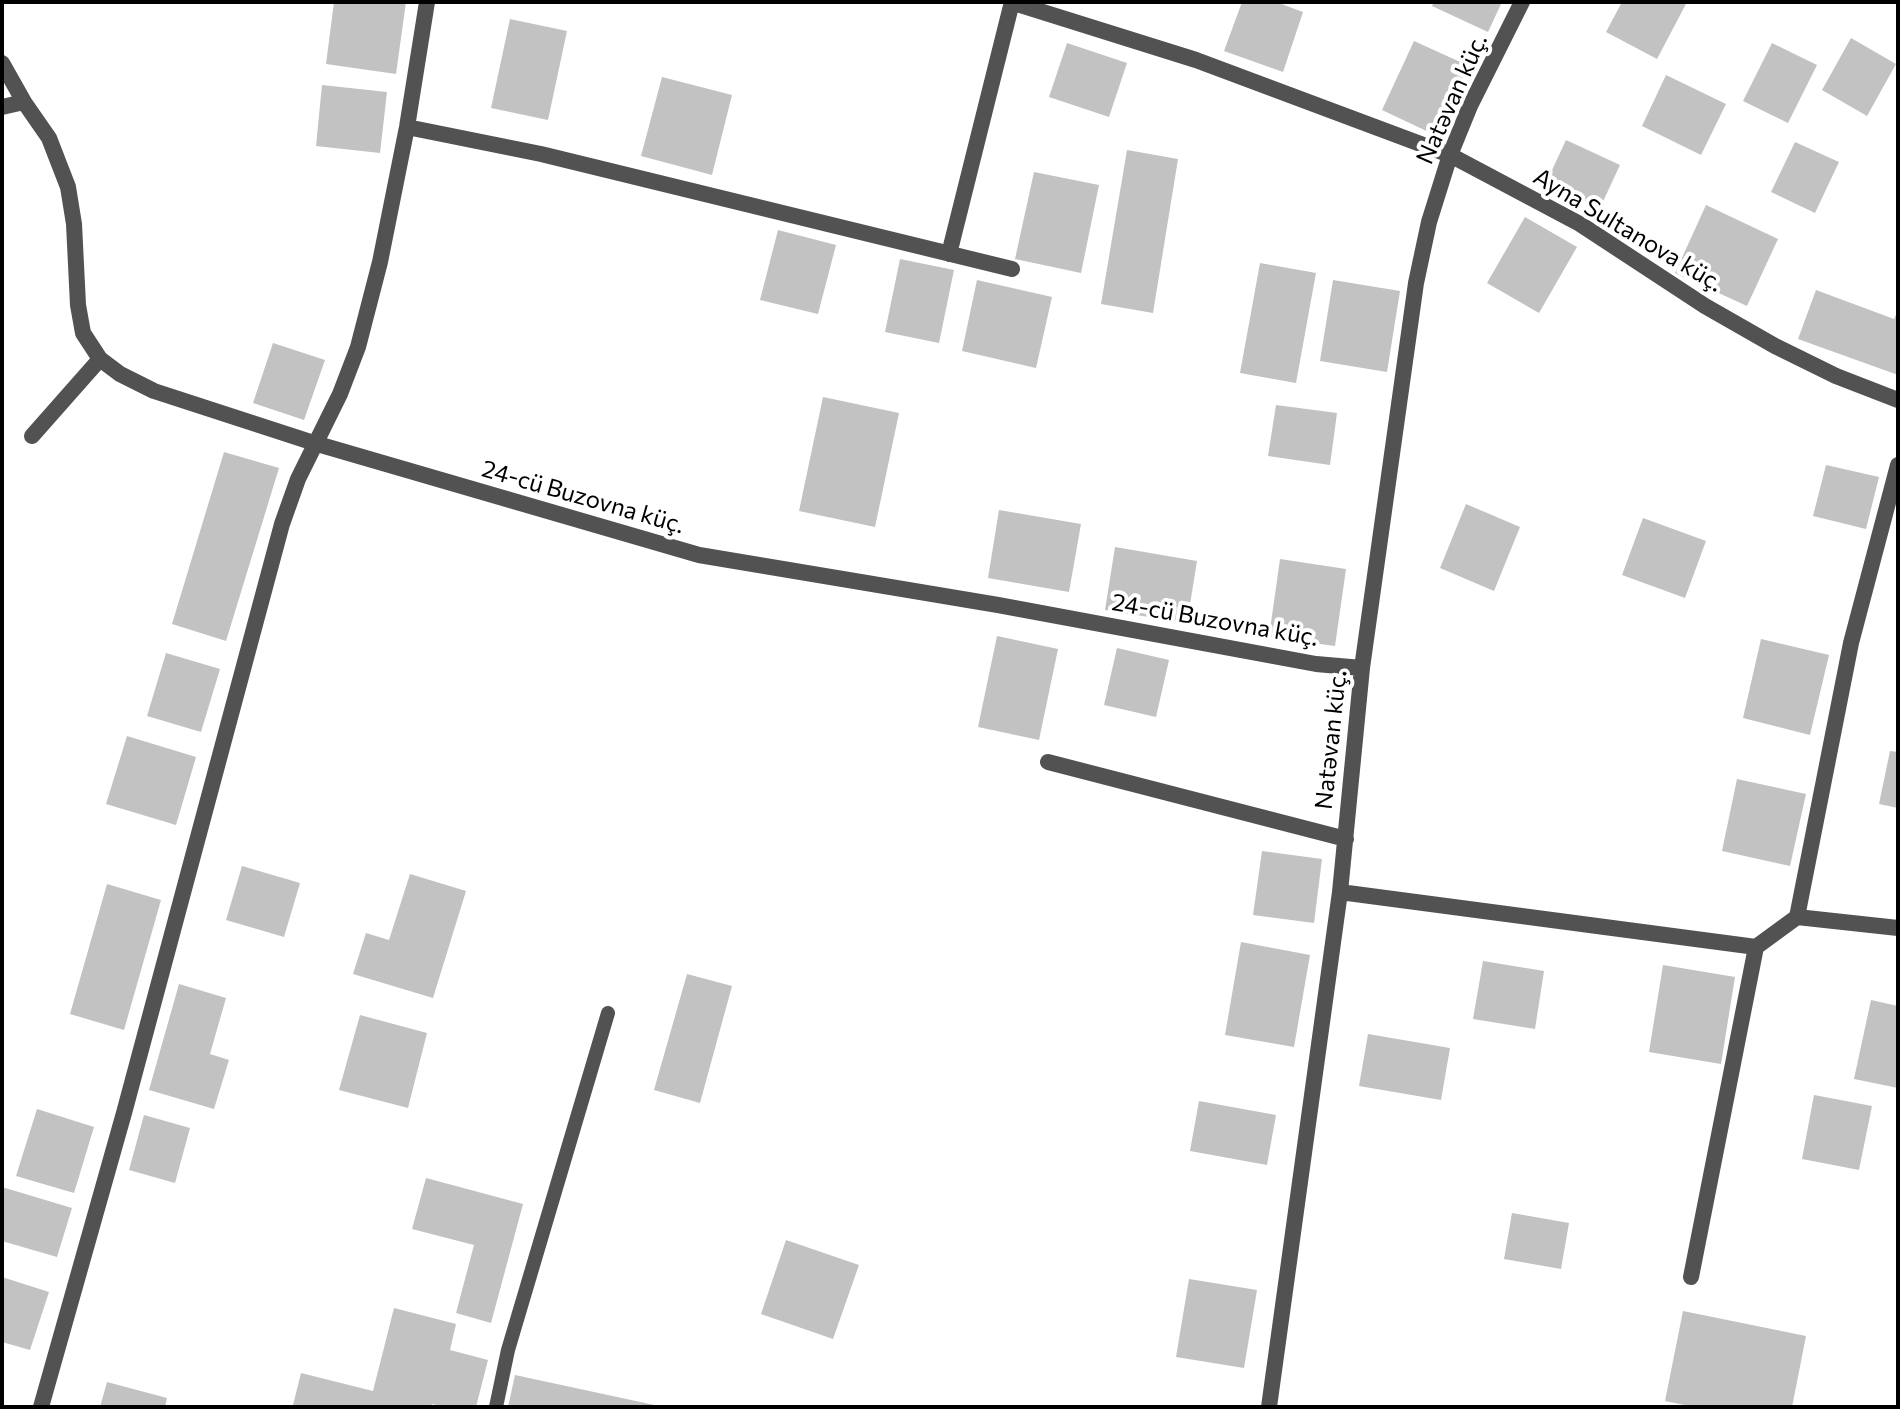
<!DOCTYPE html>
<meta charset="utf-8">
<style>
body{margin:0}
#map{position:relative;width:1900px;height:1409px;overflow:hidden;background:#fff;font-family:Commissioner,sans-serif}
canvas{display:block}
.frame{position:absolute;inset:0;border:4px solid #000;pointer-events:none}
</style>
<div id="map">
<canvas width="1900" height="1409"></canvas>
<div class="frame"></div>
</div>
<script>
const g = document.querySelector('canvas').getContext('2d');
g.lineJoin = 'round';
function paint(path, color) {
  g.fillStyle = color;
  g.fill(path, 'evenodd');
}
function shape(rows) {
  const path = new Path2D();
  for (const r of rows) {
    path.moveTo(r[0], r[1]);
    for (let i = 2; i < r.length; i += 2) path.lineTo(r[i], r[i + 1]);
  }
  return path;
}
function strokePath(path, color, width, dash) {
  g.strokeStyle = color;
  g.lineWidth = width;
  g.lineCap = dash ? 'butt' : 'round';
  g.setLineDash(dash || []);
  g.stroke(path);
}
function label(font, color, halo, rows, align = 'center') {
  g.font = font + ' Commissioner,sans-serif';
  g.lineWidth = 8;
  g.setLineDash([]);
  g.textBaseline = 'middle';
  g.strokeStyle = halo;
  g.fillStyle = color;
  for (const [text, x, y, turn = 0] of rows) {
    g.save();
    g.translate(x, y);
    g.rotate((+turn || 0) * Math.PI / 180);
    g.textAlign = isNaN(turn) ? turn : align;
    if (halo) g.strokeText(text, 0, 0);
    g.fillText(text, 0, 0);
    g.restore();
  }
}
paint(shape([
 [334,2,406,2,396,74,326,64],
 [1242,2,1276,2,1303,12,1283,72,1224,51],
 [1434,2,1502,2,1488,32,1432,6],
 [1622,2,1687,2,1657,59,1606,32],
 [510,19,567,31,548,120,491,108],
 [1851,38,1896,64,1867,116,1822,90],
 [1414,41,1469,66,1437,136,1382,110],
 [1067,43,1127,63,1109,117,1049,97],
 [1772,43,1817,65,1788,123,1743,101],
 [1666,75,1726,104,1701,155,1642,126],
 [662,77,732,95,712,175,641,156],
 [322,85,387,92,380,153,316,146],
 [1566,140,1620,165,1600,208,1546,183],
 [1795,142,1839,162,1815,213,1771,192],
 [1127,150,1178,159,1153,313,1101,304],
 [1034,172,1099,185,1081,273,1015,259],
 [1706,205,1778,239,1747,306,1675,273],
 [1525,217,1577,247,1539,313,1487,283],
 [778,230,836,245,818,314,760,300],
 [900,259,954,270,939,343,885,332],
 [1260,263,1316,273,1296,383,1240,373],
 [977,280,1052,297,1036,368,962,351],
 [1333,280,1400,291,1387,372,1320,361],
 [1816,290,1894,319,1898,310,1898,375,1798,339],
 [273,343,325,360,304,420,253,403],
 [823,397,899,413,875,527,799,511],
 [1276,405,1337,413,1330,465,1268,456],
 [224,452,279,468,226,641,172,624],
 [1826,465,1879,477,1866,529,1813,516],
 [1466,504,1520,527,1494,591,1440,568],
 [999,510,1081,524,1069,592,988,578],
 [1643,518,1706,541,1685,598,1622,575],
 [1115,547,1197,561,1187,623,1105,610],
 [1280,559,1346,569,1335,646,1269,637],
 [997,636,1058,649,1039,740,978,727],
 [1761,639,1829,655,1810,735,1743,718],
 [1117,648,1169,660,1156,717,1104,705],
 [166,653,220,669,201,732,147,716],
 [127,736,196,757,176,825,106,804],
 [1890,751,1898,752,1898,808,1879,804],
 [1737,779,1806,794,1790,866,1722,851],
 [1262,851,1322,859,1314,923,1253,915],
 [242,866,300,883,284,937,226,920],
 [410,874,466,891,433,998,353,974,366,933,389,940],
 [107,884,161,900,124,1030,70,1014],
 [1241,942,1310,955,1294,1047,1225,1035],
 [1483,961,1544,971,1535,1029,1473,1019],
 [1663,965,1735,977,1721,1064,1649,1052],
 [687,974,732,986,700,1103,654,1090],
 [179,984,226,998,210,1054,229,1060,214,1109,149,1090],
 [1871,1000,1898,1006,1898,1088,1854,1079],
 [360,1015,427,1033,408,1108,339,1090],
 [1368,1034,1450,1048,1441,1100,1359,1086],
 [1814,1095,1872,1106,1859,1170,1802,1159],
 [1199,1101,1276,1115,1267,1165,1190,1151],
 [37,1109,94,1127,74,1193,16,1176],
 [144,1115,190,1128,175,1183,129,1170],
 [426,1178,523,1204,491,1323,456,1313,474,1245,412,1229],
 [2,1187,72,1208,57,1257,2,1241],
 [1512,1213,1569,1223,1561,1269,1504,1259],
 [786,1240,859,1265,833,1339,761,1314],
 [2,1277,49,1292,30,1350,2,1342],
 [1189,1279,1257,1290,1244,1368,1176,1357],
 [394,1308,456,1324,450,1350,488,1360,476,1407,444,1407,432,1404,431,1407,293,1405,301,1373,373,1391],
 [1683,1311,1806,1336,1792,1407,1694,1407,1665,1401],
 [515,1375,659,1406,658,1407,508,1407],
 [107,1382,167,1398,165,1407,100,1407]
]), '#c2c2c2');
strokePath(shape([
 [496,1407,508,1350,608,1013]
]), '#525252', 14);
strokePath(shape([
 [1011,2,1196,60,1450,155,1580,224,1705,306,1775,346,1836,376,1898,400],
 [2,63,24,102],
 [2,107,24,102,49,138,68,187,74,224,78,305,83,333,100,359,120,374,154,391,314,443,699,555,998,605,1316,664,1362,668],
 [407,127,541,154,1012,269],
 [949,254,1012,2],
 [32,436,100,359],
 [1048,762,1346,839],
 [1340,892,1756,947,1797,917,1898,928],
 [1797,917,1851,643,1898,465],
 [1691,1277,1756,947],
 [41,1407,124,1113,282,524,298,479,340,394,358,347,380,262,407,127,427,2],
 [1269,1407,1340,892,1362,668,1416,283,1429,222,1450,155,1470,106,1522,2]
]), '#525252', 16);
label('24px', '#000', '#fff', [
 ["Natəvan küç.",1452,99,-66],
 ["Ayna Sultanova küç.",1628,230,31],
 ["24-cü Buzovna küç.",583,497,16],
 ["24-cü Buzovna küç.",1215,620,10],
 ["Natəvan küç.",1331,740,-84]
]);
</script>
